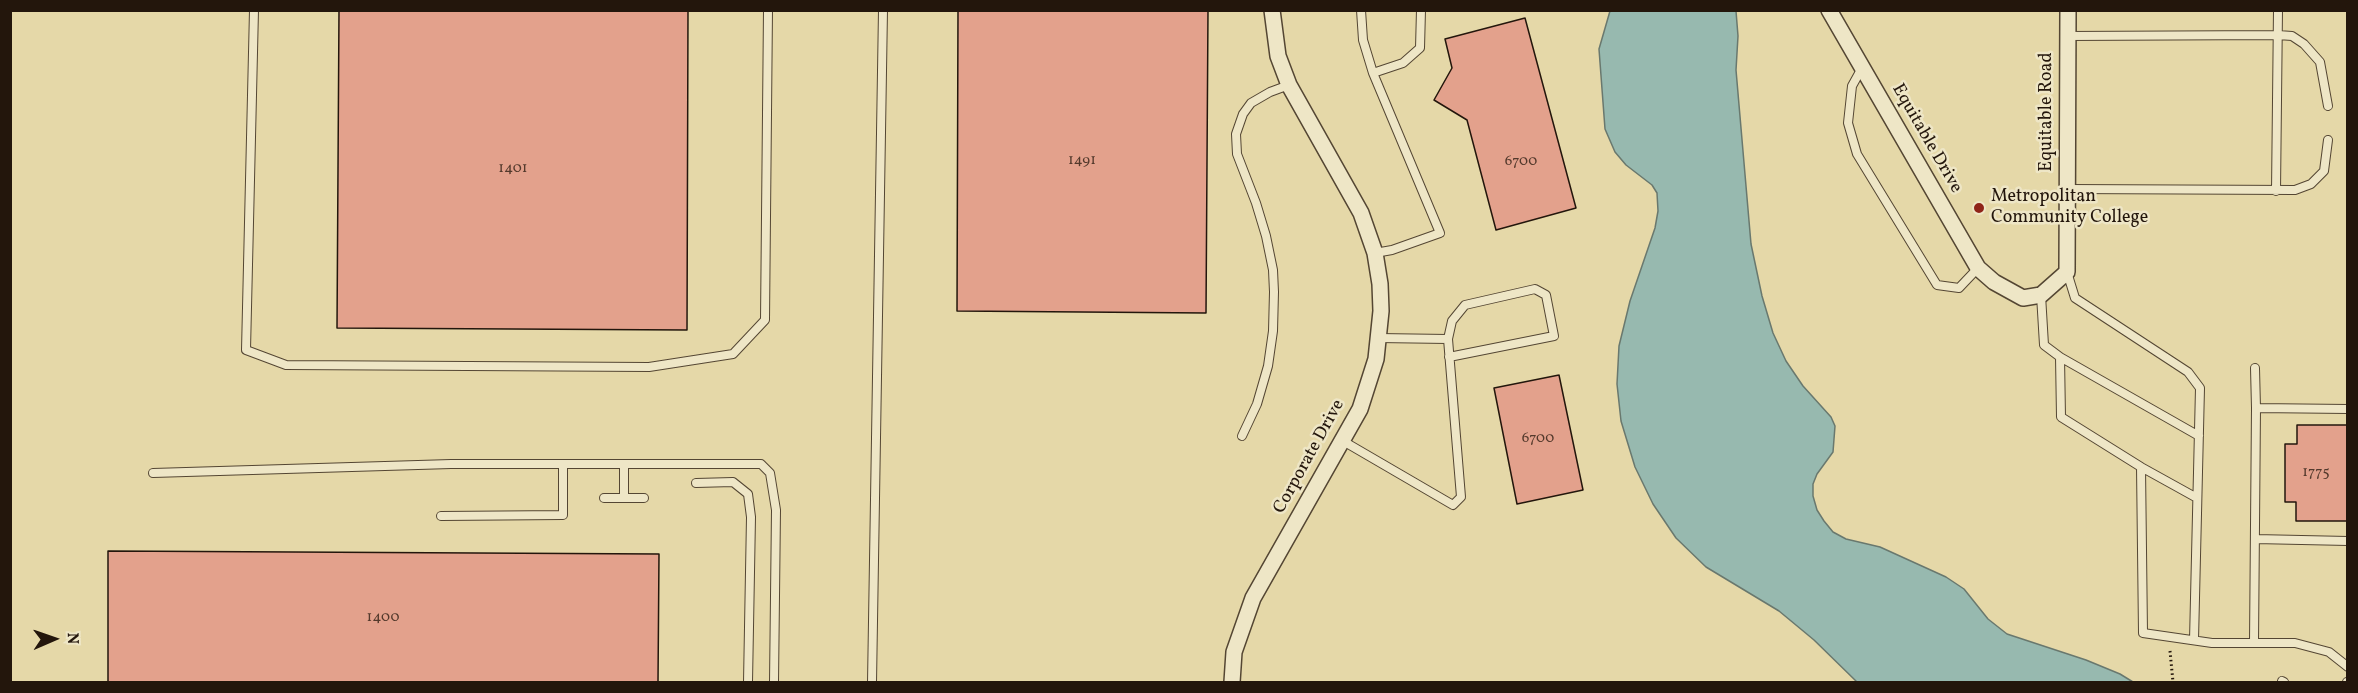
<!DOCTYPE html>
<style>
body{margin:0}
#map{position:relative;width:2358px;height:693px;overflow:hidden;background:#e5d8a8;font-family:Vollkorn,serif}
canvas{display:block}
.frame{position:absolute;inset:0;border:12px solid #23160c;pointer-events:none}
.north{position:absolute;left:24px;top:609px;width:60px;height:60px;-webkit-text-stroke:4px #eee6c6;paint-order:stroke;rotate:88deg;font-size:16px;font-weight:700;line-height:24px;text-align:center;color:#23160c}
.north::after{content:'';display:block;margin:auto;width:21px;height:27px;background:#23160c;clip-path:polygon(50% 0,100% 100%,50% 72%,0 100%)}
</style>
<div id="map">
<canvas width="2358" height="693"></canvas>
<div class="frame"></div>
<div class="north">N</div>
</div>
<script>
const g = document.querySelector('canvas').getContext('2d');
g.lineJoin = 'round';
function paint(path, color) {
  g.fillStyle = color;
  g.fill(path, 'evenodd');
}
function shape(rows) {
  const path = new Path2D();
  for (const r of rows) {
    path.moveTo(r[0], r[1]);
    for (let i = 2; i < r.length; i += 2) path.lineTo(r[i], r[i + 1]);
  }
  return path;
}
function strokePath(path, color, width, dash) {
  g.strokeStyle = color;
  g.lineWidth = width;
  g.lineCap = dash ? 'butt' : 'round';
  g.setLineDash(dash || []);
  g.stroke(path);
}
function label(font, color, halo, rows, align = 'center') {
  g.font = font + ' Vollkorn,serif';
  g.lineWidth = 5;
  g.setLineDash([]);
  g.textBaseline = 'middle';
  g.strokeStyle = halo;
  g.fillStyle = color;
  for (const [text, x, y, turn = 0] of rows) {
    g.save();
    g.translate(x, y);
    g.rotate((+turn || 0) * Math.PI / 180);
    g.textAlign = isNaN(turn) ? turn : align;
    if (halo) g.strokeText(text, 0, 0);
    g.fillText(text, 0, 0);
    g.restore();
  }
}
const water = shape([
 [1610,11,1736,11,1738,36,1736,70,1751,244,1762,296,1773,333,1786,361,1803,386,1831,417,1835,426,1833,452,1817,474,1813,484,1813,496,1817,510,1824,521,1833,532,1846,539,1880,547,1946,577,1964,589,1988,619,2007,634,2086,660,2120,674,2133,682,1857,682,1814,640,1779,611,1706,567,1676,538,1653,504,1635,467,1621,421,1617,384,1619,346,1630,301,1655,228,1658,211,1657,193,1652,185,1626,165,1615,152,1605,129,1599,49,1610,11]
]);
paint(water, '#97b9af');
strokePath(water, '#69786e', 1.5);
const building = shape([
 [339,10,688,10,687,330,337,328,339,10],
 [958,10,1208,10,1206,313,957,311,958,10],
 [1525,18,1576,208,1496,230,1467,120,1434,100,1452,68,1445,39,1525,18],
 [1559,375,1583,490,1517,504,1494,388,1559,375],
 [2297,425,2348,425,2348,521,2296,521,2296,502,2285,502,2285,444,2297,444,2297,425],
 [108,551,659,554,658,682,108,682,108,551]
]);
paint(building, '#e3a18c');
strokePath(building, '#23160c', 1.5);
const lane = shape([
 [254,10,246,350,286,365,649,367,733,354,765,320,768,10],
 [1361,10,1363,40,1373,73,1440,233,1392,250,1375,253],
 [2067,36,2278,35,2292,36,2304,44,2320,62,2328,106],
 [1862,68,1852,86,1848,123,1857,154,1937,285,1959,288,1978,268],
 [1373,73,1403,63,1420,48,1421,10],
 [2067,189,2295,190,2311,184,2324,171,2328,140],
 [2276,191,2278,10],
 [2067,272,2075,298,2188,372,2200,388,2194,640],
 [2041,295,2044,345,2060,357,2061,417,2141,467,2143,633,2212,643,2295,643,2329,652,2348,667],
 [1448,339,1452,321,1465,305,1535,289,1546,295,1554,336,1449,357],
 [2060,357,2199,436],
 [2255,368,2256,408,2348,409],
 [1242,436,1257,404,1268,366,1273,331,1274,292,1273,270,1266,236,1256,203,1237,154,1236,134,1243,114,1251,103,1270,92,1289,85],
 [1343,441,1453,505,1461,497,1448,339,1378,338],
 [624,464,624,498],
 [2141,467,2197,498],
 [153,473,451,464,761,464,770,473,776,510,774,682],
 [696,483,733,482,748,494,751,517,748,682],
 [604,498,644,498],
 [441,516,563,515,563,464],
 [2255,539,2348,541],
 [2254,642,2256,408],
 [2282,681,2284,682],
 [872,682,883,10],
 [2347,682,2348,682]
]);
const street = shape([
 [1829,10,1978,268,1994,282,2023,298,2041,295,2067,272,2068,10],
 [1232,682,1234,652,1253,598,1360,409,1376,359,1381,311,1380,284,1375,253,1361,213,1289,85,1278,56,1272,10]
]);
strokePath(lane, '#544633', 10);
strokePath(street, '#544633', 18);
strokePath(shape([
 [2170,651,2173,682]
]), '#23160c', 3, [1.5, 3]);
strokePath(lane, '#eee6c6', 8);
strokePath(street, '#eee6c6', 15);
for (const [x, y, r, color] of [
 [1979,208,6,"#8f2418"]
]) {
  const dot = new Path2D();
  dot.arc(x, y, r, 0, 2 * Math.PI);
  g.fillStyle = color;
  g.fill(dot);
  strokePath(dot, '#eee6c6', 2);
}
label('15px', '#53392c', null, [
 ["1491",1082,161],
 ["6700",1521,162],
 ["1401",513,169],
 ["6700",1538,439],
 ["1775",2316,473],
 ["1400",383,618]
]);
label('18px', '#23160c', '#eee6c6', [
 ["Equitable Road",2048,112,-90],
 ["Equitable Drive",1926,139,60],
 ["Corporate Drive",1310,457,-61]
]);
label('18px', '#23160c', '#eee6c6', [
 ["Metropolitan",1991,198],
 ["Community College",1991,219]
], 'left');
</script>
